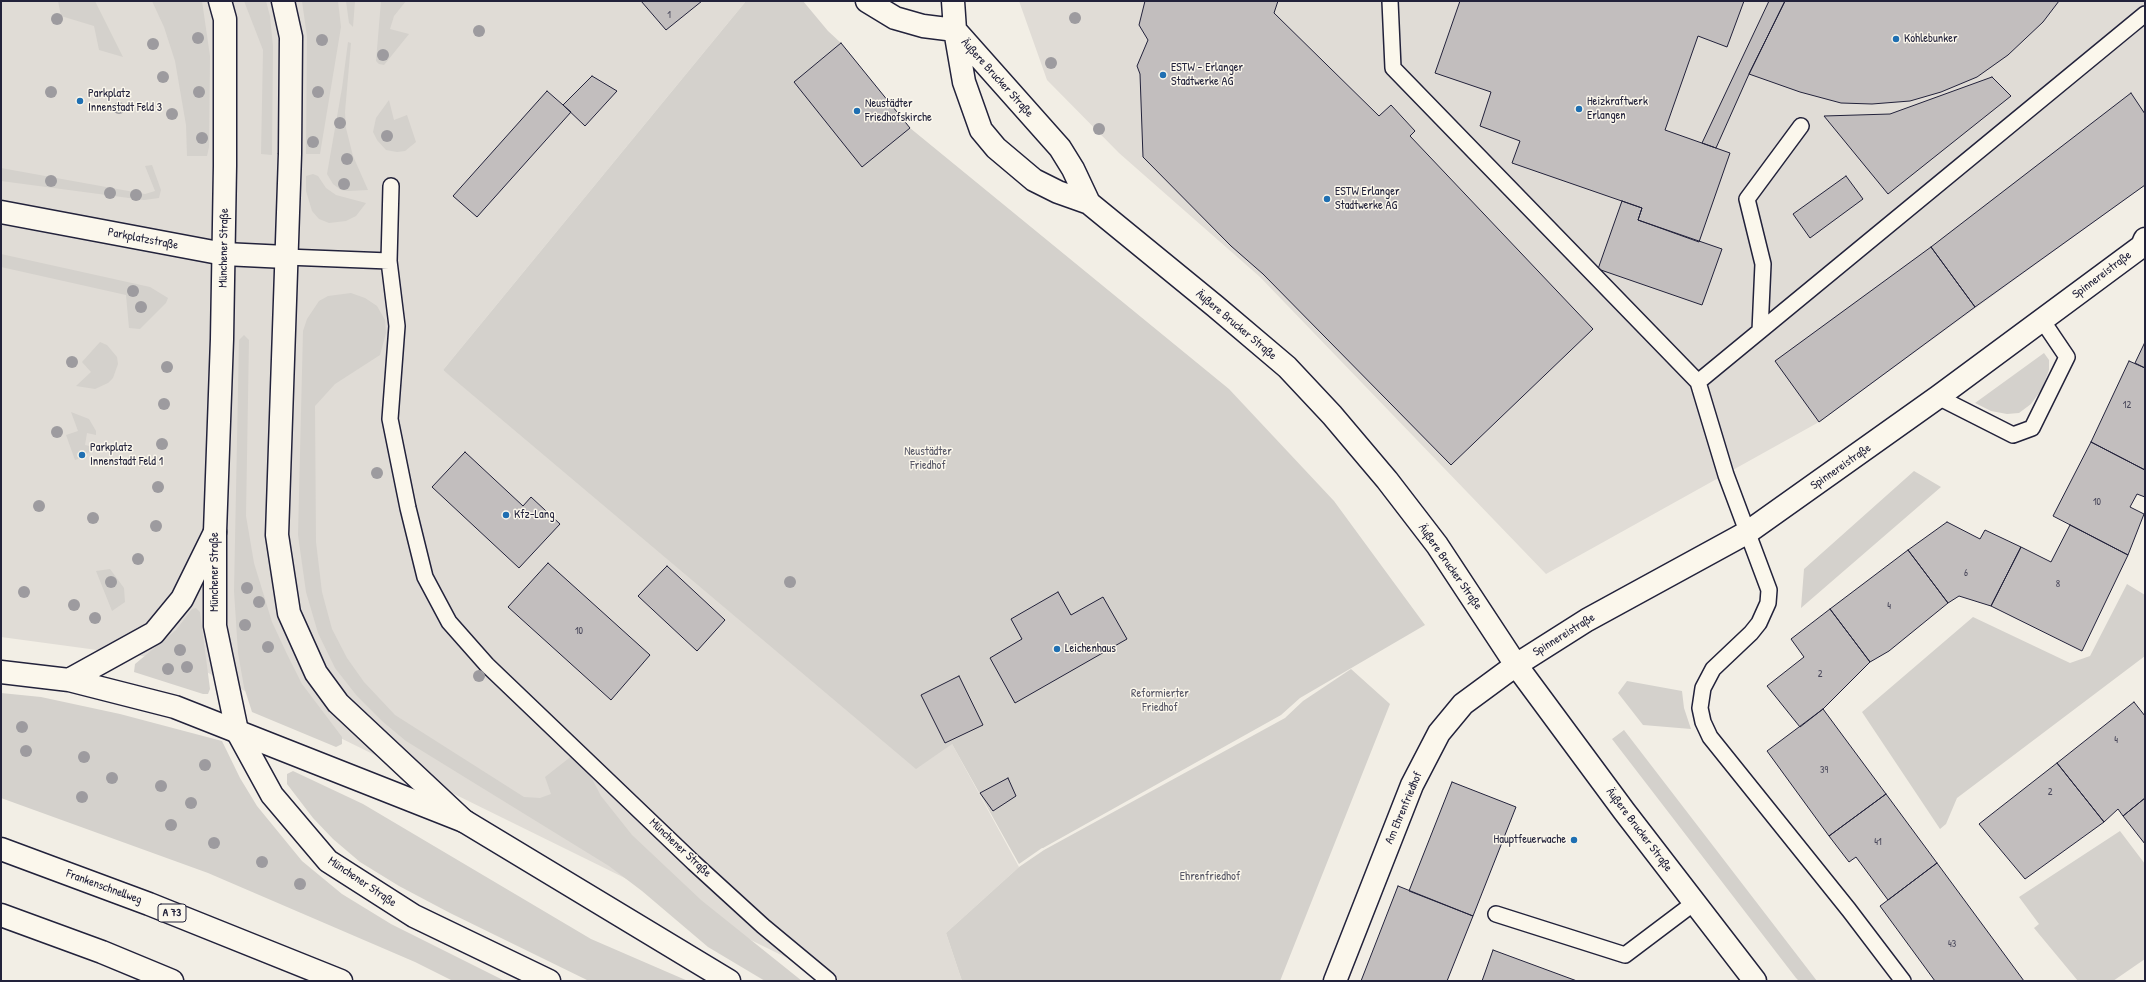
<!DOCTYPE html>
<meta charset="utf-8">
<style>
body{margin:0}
#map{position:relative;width:2146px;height:982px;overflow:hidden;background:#f2eee5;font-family:"Patrick Hand",sans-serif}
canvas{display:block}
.frame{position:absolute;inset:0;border:2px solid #22223b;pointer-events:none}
</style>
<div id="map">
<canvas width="2146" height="982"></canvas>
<div class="frame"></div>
</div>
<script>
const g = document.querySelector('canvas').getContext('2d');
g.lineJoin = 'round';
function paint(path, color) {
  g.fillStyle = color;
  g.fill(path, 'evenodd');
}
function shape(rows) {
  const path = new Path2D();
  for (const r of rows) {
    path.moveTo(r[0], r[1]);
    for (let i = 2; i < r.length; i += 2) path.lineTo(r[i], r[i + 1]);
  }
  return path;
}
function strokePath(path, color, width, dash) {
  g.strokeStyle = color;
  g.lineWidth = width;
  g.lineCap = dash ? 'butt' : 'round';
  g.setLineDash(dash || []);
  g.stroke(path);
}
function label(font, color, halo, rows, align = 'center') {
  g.font = font + ' "Patrick Hand",sans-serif';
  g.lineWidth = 3;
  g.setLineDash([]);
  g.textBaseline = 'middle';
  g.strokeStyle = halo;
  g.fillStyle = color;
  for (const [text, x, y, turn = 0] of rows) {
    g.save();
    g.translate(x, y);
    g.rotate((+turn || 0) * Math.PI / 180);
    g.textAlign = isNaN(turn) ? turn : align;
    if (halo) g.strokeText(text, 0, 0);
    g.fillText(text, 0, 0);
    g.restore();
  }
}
paint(shape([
 [1,1,746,1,443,370,952,744,1019,867,946,933,962,981,834,981,186,662,1,637],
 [1019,1,2145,1,2145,185,1819,422,1546,574,1260,277,1119,153,1047,80]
]), '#e0dcd6');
paint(shape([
 [58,1,95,1,123,57,99,50,94,26,61,16],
 [152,1,202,1,210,56,209,147,207,156,187,156,186,125,175,61,164,27],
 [244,1,266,1,270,16,273,46,272,155,261,154,263,50],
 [302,1,338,1,341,27,320,154,306,154,307,37],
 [346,1,355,1,353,27,349,23],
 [381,1,406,1,394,16,390,29,409,34,384,65,379,64,376,61],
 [746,1,803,1,828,31,841,43,910,128,1229,389,1334,501,1425,625,1300,698,1281,715,1043,848,1042,848,1019,864,952,744,916,769,443,370],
 [348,42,351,43,345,112,346,128,353,156,368,190,349,191,341,190,333,184,327,174,342,88],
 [389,100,394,120,407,115,416,142,405,151,397,152,386,150,377,140,373,132,376,118],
 [152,165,161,190,159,198,144,200,1,181,1,168,145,194,155,191,145,166],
 [313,174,318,176,326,188,336,195,366,203,356,216,346,221,329,223,319,219,312,211,306,191,306,176],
 [1,254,150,287,168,298,166,303,140,329,129,328,126,295,1,267],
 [351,293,365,298,377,306,385,320,386,333,380,355,335,384,315,406,316,542,322,592,332,629,347,658,364,682,395,715,524,797,540,798,551,794,545,777,573,755,588,771,601,796,632,835,701,900,802,981,765,981,708,947,642,891,609,866,406,741,382,721,357,696,335,668,318,633,306,592,298,535,303,331,307,319,319,301,328,296],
 [244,335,249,340,246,516,254,563,272,622,286,652,302,684,342,737,342,744,336,747,252,712,244,687,238,653,234,591,239,340],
 [100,342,107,345,117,357,118,364,113,378,108,383,95,389,76,386,91,372,82,362],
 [2044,353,2049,360,2049,370,2042,389,2031,404,2019,413,2007,414,1991,411,1975,403],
 [71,412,89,419,96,431,96,435,87,433,85,445,94,447,84,457,75,460,66,435,78,431],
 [1914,471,1941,487,1801,608,1804,569],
 [110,569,124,588,125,602,112,611,96,571],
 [2127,584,2145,595,2145,656,1957,798,1946,824,1940,829,1862,712,1973,617,2070,663,2090,656],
 [196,608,200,612,210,689,208,694,203,694,134,672,135,664,176,630,192,609],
 [1351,669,1390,704,1280,981,962,981,946,933,1019,867,1044,850,1285,718,1303,701],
 [1627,681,1682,691,1684,708,1691,729,1643,725,1618,693],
 [1,693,41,697,120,714,222,741,240,778,257,806,302,861,342,894,391,924,505,981,453,981,415,962,208,873,1,798],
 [1624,730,1817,981,1799,981,1796,978,1612,739],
 [293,771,363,804,591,939,688,981,589,981,450,913,399,886,360,862,333,839,313,818,287,784,287,774],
 [2120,831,2145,864,2145,959,2113,981,2078,981,2034,928,2039,924,2019,897]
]), '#d4d1cc');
const building = shape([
 [641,1,702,1,666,30,641,1],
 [1145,1,1278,1,1274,13,1379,116,1391,105,1415,131,1410,136,1593,329,1451,465,1263,274,1231,246,1143,157,1140,74,1137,66,1148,40,1139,25,1145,1],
 [1460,1,1744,1,1727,47,1698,36,1665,130,1730,153,1699,242,1638,220,1642,208,1512,163,1520,141,1480,126,1491,92,1435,73,1460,1],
 [1769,1,1785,1,1749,74,1716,148,1702,143,1769,1],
 [1785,1,2059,1,2043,22,2008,55,1977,77,1941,92,1910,101,1872,104,1841,103,1800,92,1749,74,1785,1],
 [841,43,910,128,862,167,794,82,841,43],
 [592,76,617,91,585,126,563,105,592,76],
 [1992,77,2011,96,1888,194,1824,116,1890,114,1992,77],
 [547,91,571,112,477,217,453,196,547,91],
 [2131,93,2145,114,2145,185,1975,307,1931,247,2131,93],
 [1846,176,1863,199,1810,238,1793,214,1846,176],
 [1622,201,1642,208,1638,220,1722,249,1702,305,1598,269,1622,201],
 [1931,247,1975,307,1819,422,1775,361,1931,247],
 [2145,342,2145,368,2135,363,2145,342],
 [2129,361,2145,368,2145,470,2091,442,2129,361],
 [2091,442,2145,470,2145,497,2137,494,2130,507,2144,514,2128,555,2053,516,2091,442],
 [465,452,523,506,531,497,560,524,519,568,432,487,465,452],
 [1947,522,1980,539,1985,530,2021,547,1991,606,1959,596,1948,603,1908,550,1947,522],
 [2070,525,2128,555,2082,651,1991,606,2021,547,2051,562,2070,525],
 [1908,550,1948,603,1889,651,1870,662,1830,609,1908,550],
 [548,563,650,655,611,700,508,607,548,563],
 [667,566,725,620,697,651,638,596,667,566],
 [1058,592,1071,615,1103,597,1127,639,1015,703,990,658,1022,639,1011,619,1058,592],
 [1830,609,1870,662,1823,709,1800,727,1767,686,1804,657,1791,639,1830,609],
 [959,676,983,725,945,743,921,695,959,676],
 [2134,702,2145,716,2145,798,2123,816,2118,809,2104,822,2057,763,2134,702],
 [1823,709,1886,794,1829,836,1767,751,1823,709],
 [2057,763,2104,822,2025,879,1979,824,2057,763],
 [1008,778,1016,796,993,811,980,793,1008,778],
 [1452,782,1516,807,1473,916,1409,891,1452,782],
 [1886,794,1937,863,1888,900,1856,857,1849,862,1829,836,1886,794],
 [2145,798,2145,844,2123,816,2145,798],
 [1937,863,2024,981,1935,981,1880,906,1937,863],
 [1398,886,1473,916,1447,981,1361,981,1398,886],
 [1493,950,1577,981,1578,981,1482,981,1493,950]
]);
paint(building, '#c2bebe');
strokePath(building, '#22223b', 1);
const lane = shape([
 [1390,1,1393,68,1698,382,1726,475,1769,590,1768,603,1759,623,1751,633,1713,669,1703,688,1700,708,1703,722,1710,737,1849,910,1903,981],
 [391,186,389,261,397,326,390,419,408,508,425,577,449,622,487,665,694,863,763,926,828,980],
 [286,257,389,261],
 [1760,331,1763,264,1747,199,1801,126],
 [1698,382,2145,14],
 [1938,397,2013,435,2032,428,2067,357,2042,320],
 [1496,914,1625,955,1694,903]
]);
const street = shape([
 [1,212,224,254,286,257],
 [1516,665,1587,620,1748,532,1938,397,2142,246,2145,239]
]);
const secondary = shape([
 [220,1,225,19,225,166,222,339,215,532,215,626,237,731,272,795,328,861,414,916,549,981],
 [283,1,291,37,290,154,277,535,289,613,316,673,338,703,464,821,729,981],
 [867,1,895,18,923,26,955,30],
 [953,1,955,30,964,82,981,130,996,148,1034,180,1058,192,1089,203,1215,306,1287,367,1332,415,1387,480,1437,545,1516,665,1624,811,1755,981],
 [956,31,1060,148,1073,169,1089,203],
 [1335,981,1412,785,1439,733,1463,704,1516,665]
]);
const highway = shape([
 [1,672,69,680,175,707,464,821],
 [69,680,154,633,182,599,215,532],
 [1,849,149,904,341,981],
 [1,915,102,952,172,981]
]);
strokePath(lane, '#22223b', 18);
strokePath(street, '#22223b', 25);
strokePath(secondary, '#22223b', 25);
strokePath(highway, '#22223b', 25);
strokePath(lane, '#fbf7ec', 15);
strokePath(street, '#fbf7ec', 22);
strokePath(secondary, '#fbf7ec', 22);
strokePath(highway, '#fbf7ec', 22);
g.fillStyle = '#9d9b9f';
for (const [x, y] of [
 [1075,18],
 [57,19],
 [479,31],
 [198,38],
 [322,40],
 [153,44],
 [383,55],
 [1051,63],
 [163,77],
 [51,92],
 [199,92],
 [318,92],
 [119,108],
 [172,114],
 [340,123],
 [1099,129],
 [387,136],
 [202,138],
 [313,142],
 [347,159],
 [51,181],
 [344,184],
 [110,193],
 [136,195],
 [133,291],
 [141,307],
 [72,362],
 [167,367],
 [164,404],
 [57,432],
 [162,444],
 [377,473],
 [158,487],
 [39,506],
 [93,518],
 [156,526],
 [138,559],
 [111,582],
 [790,582],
 [247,588],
 [24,592],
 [259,602],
 [74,605],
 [95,618],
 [245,625],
 [268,647],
 [180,650],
 [187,667],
 [168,669],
 [479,676],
 [22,727],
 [26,751],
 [84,757],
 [205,765],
 [112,778],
 [161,786],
 [82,797],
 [191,803],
 [171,825],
 [214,843],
 [262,862],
 [300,884]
]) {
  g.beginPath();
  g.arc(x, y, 6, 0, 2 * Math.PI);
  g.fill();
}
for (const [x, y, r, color] of [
 [1896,39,4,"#1f6fb2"],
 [1163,75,4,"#1f6fb2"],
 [80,101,4,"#1f6fb2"],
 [1579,109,4,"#1f6fb2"],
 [857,111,4,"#1f6fb2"],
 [1327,199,4,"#1f6fb2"],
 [82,455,4,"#1f6fb2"],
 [506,515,4,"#1f6fb2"],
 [1057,649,4,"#1f6fb2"],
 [1574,840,4,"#1f6fb2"]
]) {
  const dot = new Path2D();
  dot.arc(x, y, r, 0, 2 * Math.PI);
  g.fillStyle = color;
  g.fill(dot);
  strokePath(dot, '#fbf7ec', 1.5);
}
label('10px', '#4a495c', null, [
 ["1",669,15],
 ["12",2127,405],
 ["10",2097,502],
 ["6",1966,573],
 ["8",2058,584],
 ["4",1889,606],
 ["10",579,631],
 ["2",1820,674],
 ["4",2116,740],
 ["39",1824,770],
 ["2",2050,792],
 ["41",1878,842],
 ["43",1952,944]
]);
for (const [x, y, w] of [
 [172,913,28]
]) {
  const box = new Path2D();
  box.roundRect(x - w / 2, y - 9, w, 18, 3);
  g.fillStyle = '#fbf7ec';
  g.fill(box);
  strokePath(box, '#22223b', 1);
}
label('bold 11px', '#22223b', null, [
 ["A 73",172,913]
]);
label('12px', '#22223b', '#fbf7ec', [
 ["Kohlebunker",1904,39],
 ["ESTW - Erlanger",1171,68],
 ["Stadtwerke AG",1171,82],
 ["Parkplatz",88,94],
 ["Innenstadt Feld 3",88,108],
 ["Heizkraftwerk",1587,102],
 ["Erlangen",1587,116],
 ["Neustädter",865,104],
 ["Friedhofskirche",865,118],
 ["ESTW Erlanger",1335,192],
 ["Stadtwerke AG",1335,206],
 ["Parkplatz",90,448],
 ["Innenstadt Feld 1",90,462],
 ["Kfz-Lang",514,515],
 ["Leichenhaus",1065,649],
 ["Hauptfeuerwache",1566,840,"right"]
], 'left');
label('12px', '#22223b', '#fbf7ec', [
 ["Äußere Brucker Straße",997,78,48],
 ["Parkplatzstraße",143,239,11],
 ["Münchener Straße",224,248,-89],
 ["Spinnereistraße",2102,275,-37],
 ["Äußere Brucker Straße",1236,325,40],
 ["Spinnereistraße",1841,467,-35],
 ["Äußere Brucker Straße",1450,567,55],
 ["Münchener Straße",215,572,-90],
 ["Spinnereistraße",1564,635,-32],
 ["Am Ehrenfriedhof",1404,808,-67],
 ["Äußere Brucker Straße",1639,830,53],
 ["Münchener Straße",680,848,43],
 ["Münchener Straße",362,882,34],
 ["Frankenschnellweg",104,887,20]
]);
label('12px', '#575766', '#fbf7ec', [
 ["Neustädter",928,452],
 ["Friedhof",928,466],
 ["Reformierter",1160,694],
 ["Friedhof",1160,708],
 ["Ehrenfriedhof",1210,877]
]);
</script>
